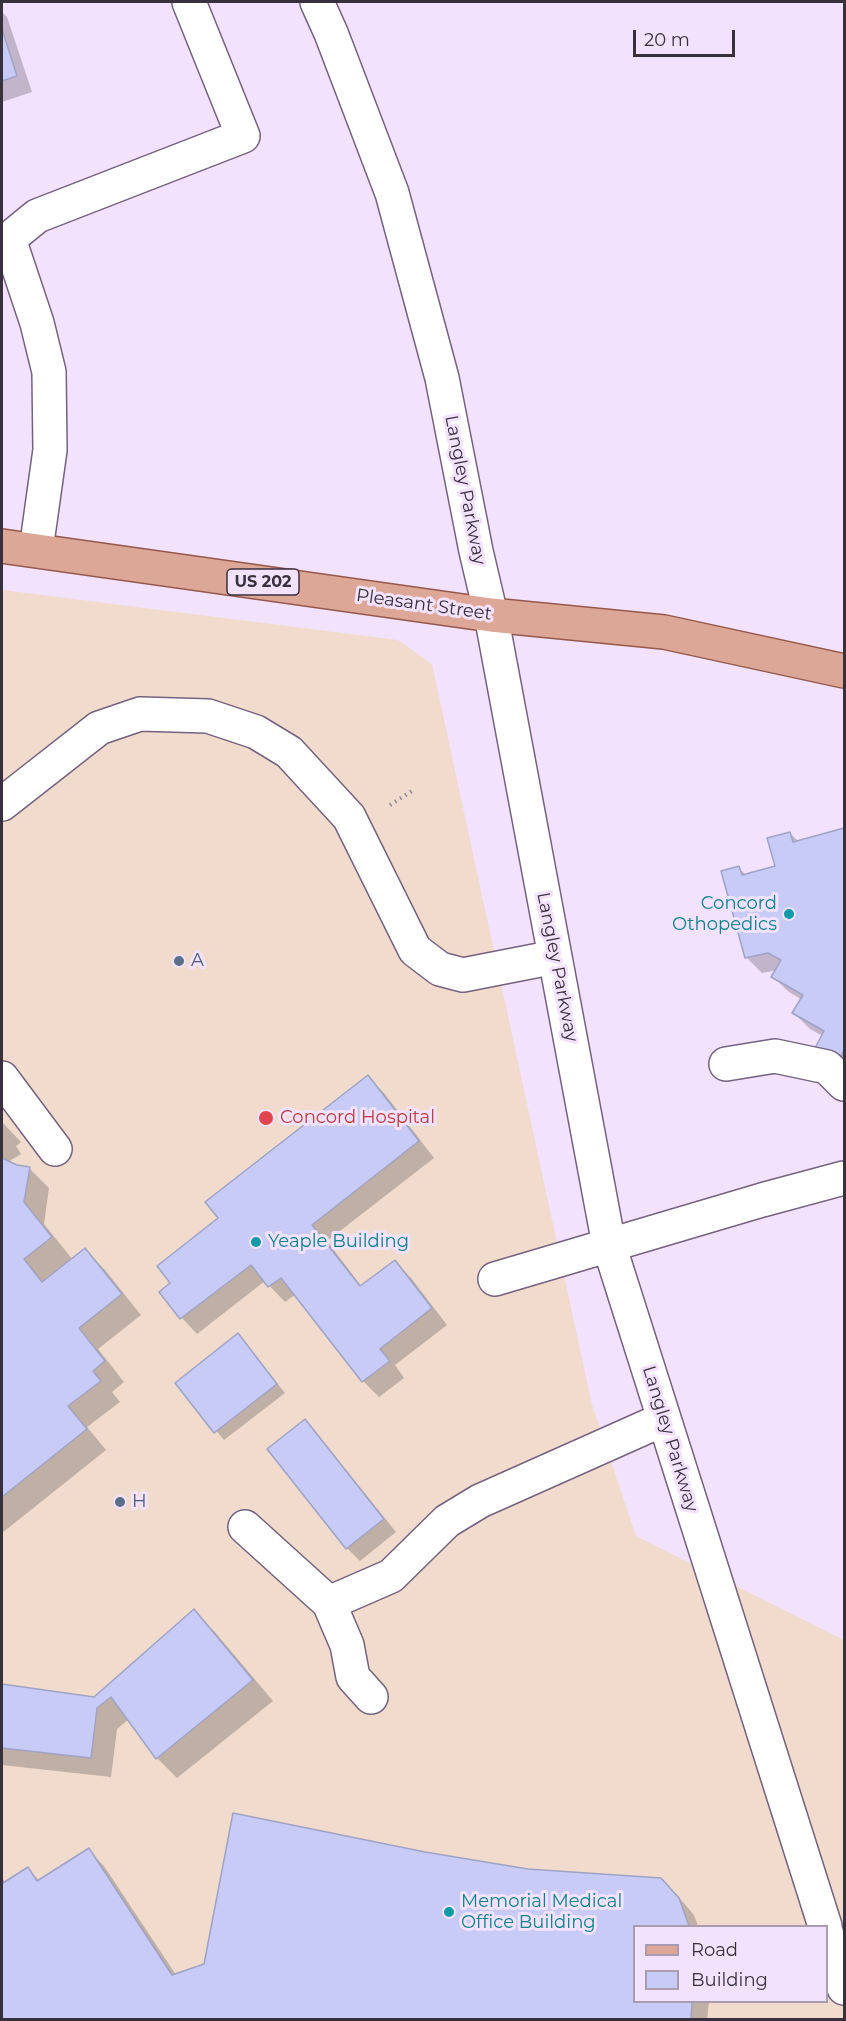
<!DOCTYPE html>
<style>
body{margin:0}
#map{position:relative;width:846px;height:2021px;overflow:hidden;background:#f3e2fd;font-family:Montserrat,sans-serif}
canvas{display:block}
.frame{position:absolute;inset:0;border:3px solid #39303d;pointer-events:none}
.legend{position:absolute;left:633px;top:1925px;width:195px;height:78px;box-sizing:border-box;background:#f3e2fd;border:2px solid #a99bb0;margin:0;padding:8px 10px;list-style:none;font-size:18px;color:#39303d}
.legend li{display:flex;align-items:center;gap:12px;height:30px}
.legend b{width:30px;border:2px solid #a99bb0}
.scale{position:absolute;left:633px;top:30px;width:102px;height:27px;box-sizing:border-box;border:3px solid #39303d;border-top:0;padding-left:8px;font-size:18px;line-height:21px;white-space:nowrap;color:#39303d;-webkit-text-stroke:4px #f3e2fd;paint-order:stroke}
</style>
<div id="map">
<canvas width="846" height="2021"></canvas>
<div class="frame"></div>
<ul class="legend">
<li><b style="height:8px;background:#dda797"></b>Road</li>
<li><b style="height:16px;background:#c7cbf5"></b>Building</li>
</ul>
<div class="scale">20 m</div>
</div>
<script>
const g = document.querySelector('canvas').getContext('2d');
g.lineJoin = 'round';
function paint(path, color) {
  g.fillStyle = color;
  g.fill(path, 'evenodd');
}
function shape(rows) {
  const path = new Path2D();
  for (const r of rows) {
    path.moveTo(r[0], r[1]);
    for (let i = 2; i < r.length; i += 2) path.lineTo(r[i], r[i + 1]);
  }
  return path;
}
function strokePath(path, color, width, dash) {
  g.strokeStyle = color;
  g.lineWidth = width;
  g.lineCap = dash ? 'butt' : 'round';
  g.setLineDash(dash || []);
  g.stroke(path);
}
function label(font, color, halo, rows, align = 'center') {
  g.font = font + ' Montserrat,sans-serif';
  g.lineWidth = 6;
  g.setLineDash([]);
  g.textBaseline = 'middle';
  g.strokeStyle = halo;
  g.fillStyle = color;
  for (const [text, x, y, turn = 0] of rows) {
    g.save();
    g.translate(x, y);
    g.rotate((+turn || 0) * Math.PI / 180);
    g.textAlign = isNaN(turn) ? turn : align;
    if (halo) g.strokeText(text, 0, 0);
    g.fillText(text, 0, 0);
    g.restore();
  }
}
paint(shape([
 [2,590,398,640,432,664,592,1405,636,1536,844,1640,844,2019,2,2020],
 [634,1926,826,1926,826,2002,634,2002]
]), '#f0dbcd');
paint(shape([
 [2,12,7,17,32,92,2,102],
 [844,829,844,1070,823,1036,810,1029,794,1013,802,1000,789,992,773,977,777,970,762,973,746,957,739,868,747,876,777,867,790,833,799,842],
 [368,1077,384,1093,434,1158,327,1241,362,1287,395,1262,411,1278,447,1325,395,1365,404,1378,379,1397,363,1381,296,1294,285,1302,265,1281,197,1334,182,1318,161,1292,173,1283,220,1219],
 [2,1122,21,1142,16,1146,21,1154,8,1162,17,1167,29,1168,49,1188,44,1224,73,1260,85,1250,105,1270,141,1315,98,1349,124,1382,112,1392,120,1402,87,1427,106,1450,2,1533],
 [238,1335,285,1393,224,1440,177,1383],
 [305,1421,317,1434,396,1532,360,1561,347,1548,269,1450],
 [193,1611,214,1631,273,1701,177,1778,157,1758,129,1719,117,1729,111,1777,2,1765,2,1686,94,1699],
 [88,1850,104,1866,176,1975,205,1965,425,1854,677,1895,694,1915,698,1926,634,1926,634,2002,709,2002,707,2020,2,2020,2,1878,6,1883,28,1869,40,1881]
]), '#0003');
const building = shape([
 [2,29,17,76,2,81,2,29],
 [844,828,844,1050,839,1061,815,1048,824,1031,792,1013,803,995,771,977,781,960,768,953,745,958,721,871,739,866,742,875,775,866,767,838,790,832,793,842,844,828],
 [368,1075,419,1141,312,1225,360,1286,395,1260,432,1308,380,1349,390,1361,362,1382,281,1278,268,1287,251,1265,180,1319,159,1292,170,1283,157,1266,218,1218,205,1202,368,1075],
 [2,1158,17,1165,30,1167,24,1202,52,1237,24,1259,42,1282,85,1248,122,1294,79,1328,105,1361,93,1371,101,1381,68,1406,87,1429,2,1497,2,1158],
 [238,1333,277,1384,214,1433,175,1383,238,1333],
 [305,1419,384,1519,346,1549,267,1449,305,1419],
 [194,1609,253,1680,156,1759,111,1697,97,1708,91,1758,2,1748,2,1684,94,1697,194,1609],
 [233,1813,425,1852,528,1869,661,1878,679,1898,689,1926,634,1926,634,2002,692,2002,691,2020,2,2020,2,1880,3,1883,28,1867,37,1881,89,1848,172,1975,204,1964,233,1813]
]);
paint(building, '#c7cbf5');
strokePath(building, '#a0a3c6', 1.5);
const minor = shape([
 [317,2,331,33,392,193,442,378,476,551,491,615,609,1245,825,1926],
 [9,239,37,216,243,136,189,2],
 [2,242,9,239,37,323,49,372,50,450,36,550],
 [2,804,99,728,140,714,208,716,256,732,289,752,349,817,415,950,440,969,463,975,555,957],
 [726,1064,775,1056,827,1067,844,1084],
 [2,1078,55,1149],
 [495,1279,762,1200,844,1178],
 [245,1527,329,1603,347,1645,353,1677,371,1697],
 [329,1603,391,1576,447,1521,480,1501,664,1419],
 [826,1932,844,1988]
]);
const major = shape([
 [2,546,491,615,664,632,844,671]
]);
strokePath(minor, '#74627f', 36);
strokePath(major, '#95584b', 36);
strokePath(shape([
 [390,805,415,789]
]), '#928599', 4, [1.5, 4.5]);
strokePath(minor, '#fff', 33);
strokePath(major, '#dda797', 33);
for (const [x, y, r, color] of [
 [789,914,6,"#0f9aa8"],
 [179,961,6,"#5c6f8a"],
 [266,1118,8,"#e0444e"],
 [256,1242,6,"#0f9aa8"],
 [120,1502,6,"#5c6f8a"],
 [449,1912,6,"#0f9aa8"]
]) {
  const dot = new Path2D();
  dot.arc(x, y, r, 0, 2 * Math.PI);
  g.fillStyle = color;
  g.fill(dot);
  strokePath(dot, '#f3e2fd', 2);
}
for (const [x, y, w] of [
 [263,582,72]
]) {
  const box = new Path2D();
  box.roundRect(x - w / 2, y - 13, w, 26, 4.5);
  g.fillStyle = '#f3e2fd';
  g.fill(box);
  strokePath(box, '#39303d', 1.5);
}
label('bold 16px', '#39303d', null, [
 ["US 202",263,582]
]);
label('18px', '#39303d', '#f3e2fd', [
 ["Langley Parkway",465,490,79],
 ["Pleasant Street",424,605,8],
 ["Langley Parkway",557,967,79],
 ["Langley Parkway",670,1439,73]
]);
label('18px', '#0d838f', '#f3e2fd', [
 ["Concord",777,904,"right"],
 ["Othopedics",777,925,"right"],
 ["Yeaple Building",268,1242],
 ["Memorial Medical",461,1902],
 ["Office Building",461,1923]
], 'left');
label('18px', '#4e5e75', '#f3e2fd', [
 ["A",191,961],
 ["H",132,1502]
], 'left');
label('18px', '#be3a42', '#f3e2fd', [
 ["Concord Hospital",280,1118]
], 'left');
</script>
